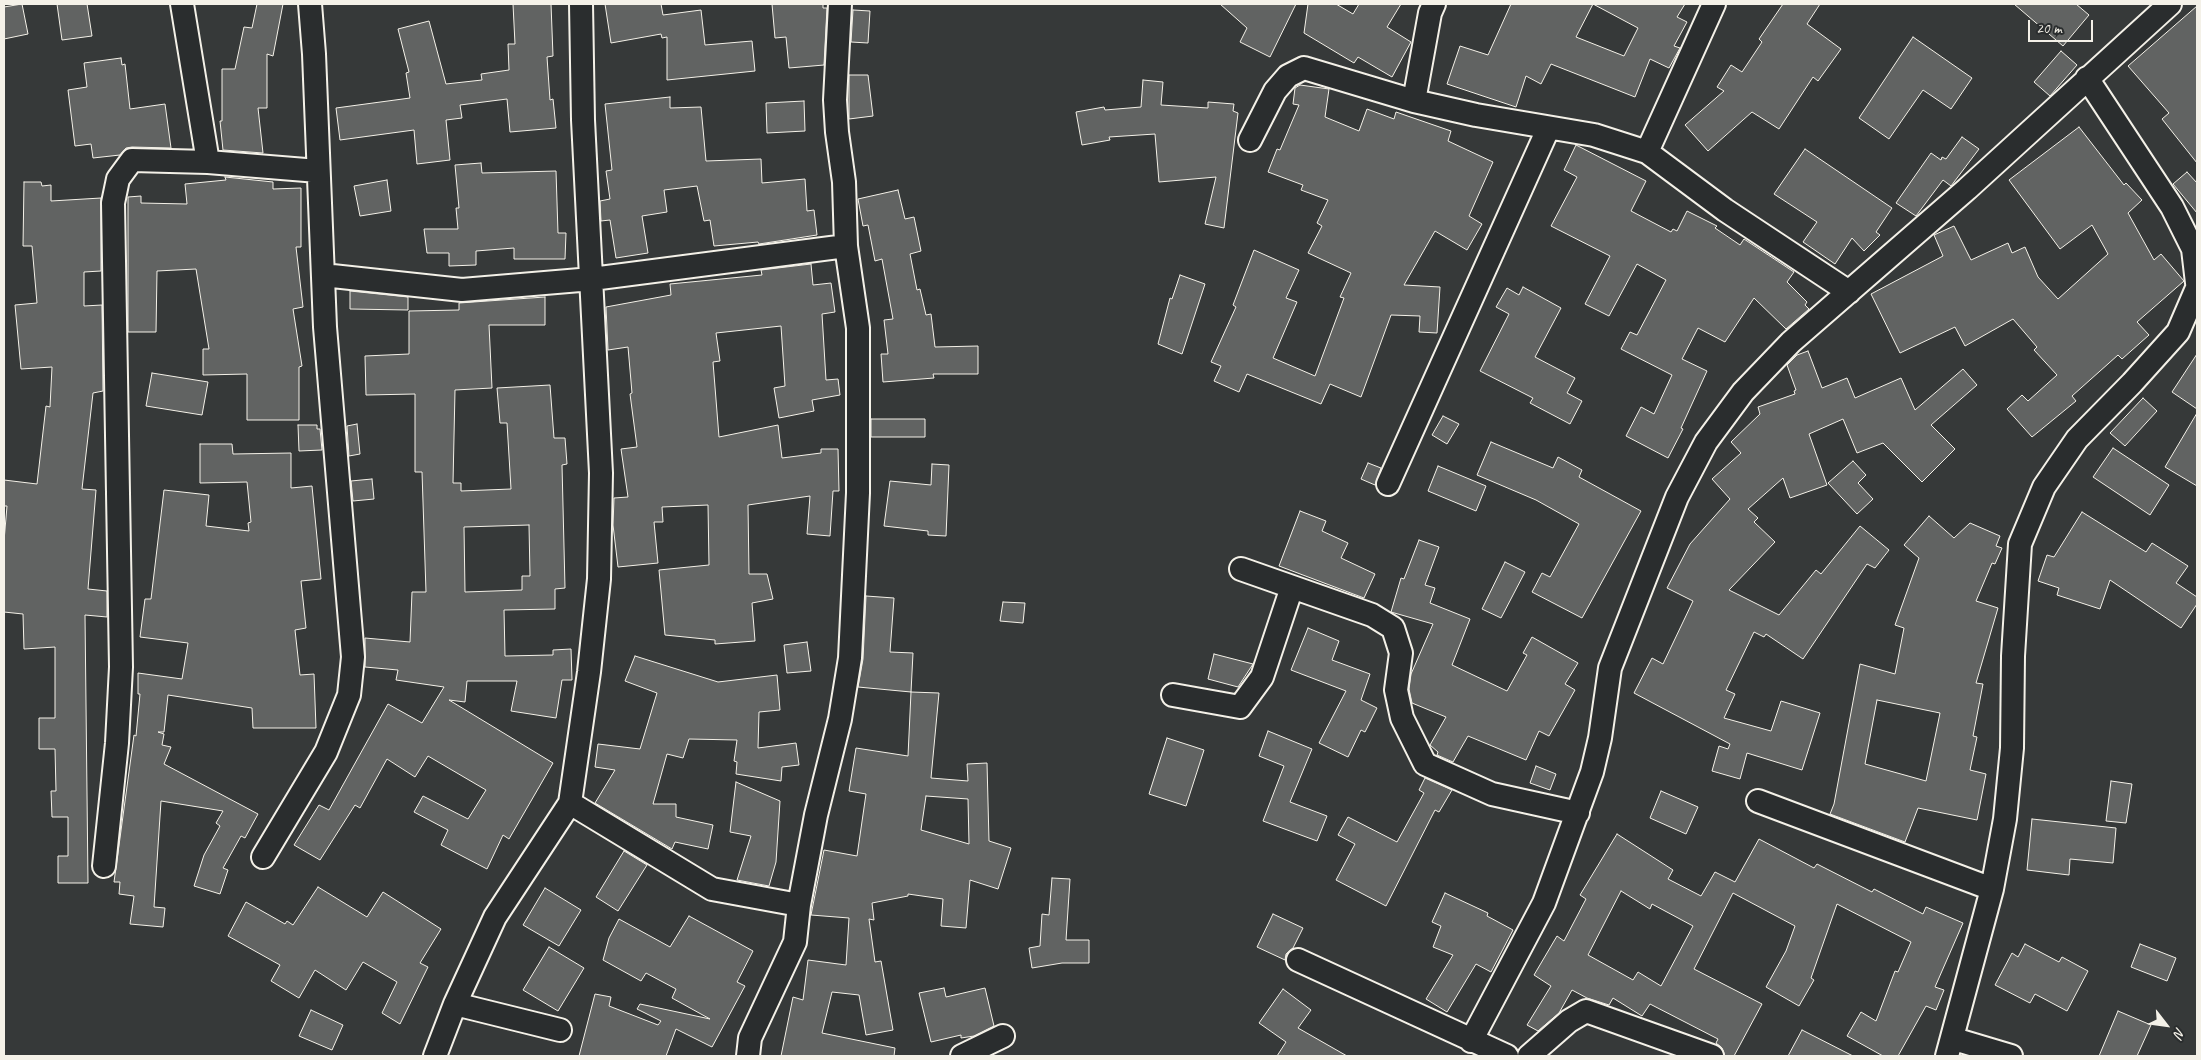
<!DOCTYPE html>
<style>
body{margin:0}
#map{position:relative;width:2201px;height:1060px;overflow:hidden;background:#363939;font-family:Caveat,sans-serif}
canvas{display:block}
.frame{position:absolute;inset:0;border:5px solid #f4f1e8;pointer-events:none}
.north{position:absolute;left:2141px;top:1000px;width:50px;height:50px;-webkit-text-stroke:4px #2a2d2e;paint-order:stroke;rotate:120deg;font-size:14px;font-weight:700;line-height:20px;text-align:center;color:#f4f1e8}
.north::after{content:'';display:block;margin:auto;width:18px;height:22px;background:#f4f1e8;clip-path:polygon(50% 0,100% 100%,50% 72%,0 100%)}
.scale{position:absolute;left:2028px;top:20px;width:65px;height:22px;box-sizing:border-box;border:2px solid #f4f1e8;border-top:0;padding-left:6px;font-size:15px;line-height:18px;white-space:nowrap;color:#f4f1e8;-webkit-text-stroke:4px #2a2d2e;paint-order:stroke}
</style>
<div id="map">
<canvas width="2201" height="1060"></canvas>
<div class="frame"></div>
<div class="north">N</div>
<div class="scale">20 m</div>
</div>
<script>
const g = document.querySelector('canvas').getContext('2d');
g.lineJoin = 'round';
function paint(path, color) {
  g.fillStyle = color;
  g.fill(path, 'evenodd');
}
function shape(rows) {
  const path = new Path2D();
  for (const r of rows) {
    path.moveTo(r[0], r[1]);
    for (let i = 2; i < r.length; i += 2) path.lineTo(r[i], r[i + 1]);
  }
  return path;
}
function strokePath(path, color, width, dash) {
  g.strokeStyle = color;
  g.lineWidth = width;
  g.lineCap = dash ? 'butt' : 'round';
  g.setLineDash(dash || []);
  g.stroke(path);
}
const building = shape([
 [22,4,28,34,4,39,4,7,22,4],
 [57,4,87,4,92,36,62,40,57,4],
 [257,4,283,4,273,56,267,54,267,108,258,108,263,153,223,150,220,121,222,121,222,69,235,69,244,27,252,28,257,4],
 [513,4,551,4,553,56,547,57,550,100,553,99,556,128,510,132,507,99,460,105,462,118,446,120,450,160,417,164,414,130,340,140,336,108,410,98,406,73,409,72,398,29,429,21,446,84,482,80,481,74,509,70,508,44,515,44,513,4],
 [605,4,661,4,663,15,701,10,705,45,752,41,755,71,667,80,667,37,662,38,661,34,611,43,605,4],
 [772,4,823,4,823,8,827,8,824,65,789,68,786,37,775,38,772,4],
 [1220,4,1296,4,1270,57,1240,42,1247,28,1220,4],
 [1308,4,1336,4,1353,14,1359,4,1401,4,1387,27,1411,42,1392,77,1358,57,1354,63,1304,33,1308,4],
 [1511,4,1685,4,1677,17,1687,22,1674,46,1680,48,1669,68,1650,59,1635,97,1551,64,1541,84,1526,76,1516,107,1447,84,1460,46,1488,55,1511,4],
 [1593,4,1638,28,1624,56,1576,37,1593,4],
 [1783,4,1820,4,1807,24,1841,49,1818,81,1813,77,1779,129,1752,112,1708,151,1685,125,1724,91,1717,87,1731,65,1742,72,1762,42,1759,39,1783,4],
 [2014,4,2076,4,2089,15,2063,46,2014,4],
 [2197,6,2197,163,2162,119,2169,113,2128,66,2197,6],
 [853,10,870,11,868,43,851,42,853,10],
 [1913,37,1972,78,1951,109,1923,90,1889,139,1859,118,1913,37],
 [2061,51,2077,65,2050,96,2034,82,2061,51],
 [121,58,122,65,125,64,130,109,165,104,171,148,132,147,126,148,120,155,93,158,91,144,75,146,68,90,87,87,84,63,121,58],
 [849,75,868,75,873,116,849,119,849,75],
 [1143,80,1163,82,1161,105,1208,108,1208,102,1234,104,1233,111,1238,113,1224,228,1205,224,1216,177,1159,182,1155,134,1109,137,1110,140,1082,145,1076,112,1104,107,1105,110,1141,107,1143,80],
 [1300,85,1329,89,1325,117,1359,131,1367,109,1394,119,1396,112,1451,131,1448,141,1493,162,1469,216,1482,224,1467,250,1435,231,1404,285,1440,287,1437,333,1419,332,1420,316,1391,315,1361,397,1330,384,1321,404,1247,374,1239,392,1214,381,1221,366,1211,362,1236,307,1233,305,1254,250,1299,270,1286,298,1297,302,1273,358,1315,376,1344,298,1340,297,1351,273,1308,253,1322,226,1317,223,1328,200,1301,190,1303,185,1268,172,1277,149,1280,150,1299,105,1293,104,1295,88,1300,85],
 [670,97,670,108,701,107,706,161,761,159,762,183,805,179,807,211,814,210,817,235,759,244,758,242,714,246,710,220,704,221,697,186,664,190,667,212,642,216,648,253,616,258,610,220,601,221,600,201,610,199,606,171,612,170,605,104,670,97],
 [804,101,805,131,767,133,766,103,804,101],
 [2079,127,2124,185,2126,183,2142,200,2128,213,2154,260,2161,254,2184,281,2137,322,2149,335,2122,359,2118,355,2072,396,2076,401,2032,437,2007,409,2022,395,2028,401,2057,375,2034,350,2037,347,2013,319,1965,346,1955,327,1900,353,1871,294,1943,256,1934,235,1954,226,1971,260,2008,243,2012,253,2025,247,2038,277,2058,299,2108,254,2092,225,2060,249,2009,180,2079,127],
 [1962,137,1979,149,1951,186,1943,180,1916,216,1896,203,1931,153,1941,160,1942,157,1946,159,1962,137],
 [1576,145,1646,181,1631,211,1671,232,1673,229,1677,231,1687,211,1717,226,1715,228,1740,245,1744,239,1794,272,1787,282,1807,302,1805,305,1809,309,1786,329,1754,298,1725,342,1698,328,1682,359,1707,371,1681,428,1683,429,1668,458,1626,436,1641,407,1654,414,1672,375,1621,349,1630,332,1637,335,1666,280,1637,264,1609,316,1585,304,1610,256,1551,226,1577,177,1564,170,1576,145],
 [1805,149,1892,208,1876,232,1880,235,1864,251,1852,238,1835,264,1803,242,1817,222,1774,194,1805,149],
 [481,163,482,173,556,171,558,233,566,233,565,259,514,259,514,248,476,251,476,265,449,266,449,253,427,253,424,229,458,229,456,208,459,208,455,165,481,163],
 [2187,172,2197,183,2197,213,2173,184,2187,172],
 [225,177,273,182,273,189,301,188,301,247,296,247,303,307,293,309,302,366,299,367,299,420,247,420,247,374,203,375,203,349,209,349,196,269,157,271,156,332,128,332,128,197,141,196,141,203,187,204,185,184,226,180,225,177],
 [387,180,391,211,360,216,354,186,387,180],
 [24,182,41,182,42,186,51,185,51,201,101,198,101,271,84,272,84,306,102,305,103,391,93,393,82,489,96,490,88,589,107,591,107,617,85,615,88,883,58,883,58,856,68,856,68,817,52,817,51,791,56,791,55,749,39,749,39,718,55,718,55,647,24,649,23,614,4,612,4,541,7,506,4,506,4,480,37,484,46,406,50,407,52,367,21,369,15,305,37,303,32,246,23,246,24,182],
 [898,190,905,219,914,217,921,251,910,254,917,290,920,289,926,315,931,314,935,347,978,346,978,374,933,374,934,378,883,382,881,354,888,354,884,320,893,319,882,259,875,261,868,225,863,226,858,199,898,190],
 [811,264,813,285,831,283,835,312,822,314,826,380,838,379,840,395,812,400,814,411,779,418,774,388,785,386,781,326,716,333,720,361,713,362,719,437,778,425,782,458,821,453,821,449,838,449,839,491,833,491,830,536,807,534,810,496,748,505,749,574,767,574,773,599,752,603,755,641,715,644,715,640,665,635,659,570,709,565,708,505,662,507,663,522,654,522,658,563,618,567,613,525,614,498,628,497,621,449,637,447,630,394,632,393,628,347,608,350,606,307,671,295,670,284,762,275,761,270,811,264],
 [1180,275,1205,284,1182,354,1158,344,1170,298,1172,299,1180,275],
 [1523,287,1561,308,1535,357,1575,378,1567,393,1582,401,1570,424,1530,403,1533,398,1480,371,1509,314,1496,307,1507,288,1519,295,1523,287],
 [350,291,408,297,408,310,350,309,350,291],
 [545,297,545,325,489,325,492,388,455,390,453,483,461,483,461,491,511,489,507,423,500,423,497,388,550,385,554,438,565,438,567,464,562,465,565,588,555,589,555,609,504,610,505,656,553,655,553,650,571,649,572,680,562,680,556,718,511,711,517,681,467,681,465,702,449,700,553,763,509,839,503,835,487,869,441,845,448,830,414,812,423,796,468,819,486,790,428,756,415,777,387,759,360,808,355,805,320,860,294,845,319,805,329,810,388,704,422,723,444,687,396,680,398,670,365,667,365,638,410,642,412,592,426,592,422,472,415,472,415,394,366,395,365,356,409,354,409,311,459,310,459,303,545,297],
 [529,525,530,576,522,576,522,590,465,592,464,527,529,525],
 [1808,351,1822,388,1847,378,1855,398,1901,378,1915,410,1963,369,1977,385,1931,425,1955,449,1922,482,1883,443,1857,453,1843,419,1809,434,1827,485,1790,498,1783,478,1748,509,1758,518,1754,522,1775,542,1729,590,1779,615,1816,570,1821,574,1860,526,1889,550,1875,568,1867,564,1803,659,1766,634,1764,637,1754,632,1726,690,1735,694,1724,718,1771,731,1781,701,1820,713,1802,770,1747,753,1740,779,1712,771,1719,746,1728,749,1730,744,1634,693,1652,658,1663,664,1693,601,1667,588,1690,544,1730,499,1712,479,1741,453,1731,442,1760,414,1758,407,1795,394,1794,391,1796,390,1787,365,1797,355,1808,351],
 [2197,354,2197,409,2172,392,2197,354],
 [152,373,208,382,202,415,146,406,152,373],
 [2143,398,2157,411,2125,446,2110,433,2143,398],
 [2197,413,2197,486,2165,467,2197,413],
 [1443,416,1459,424,1447,444,1432,435,1443,416],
 [871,419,925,419,925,437,871,437,871,419],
 [357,424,360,454,349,456,347,426,357,424],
 [298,425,317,425,317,429,320,429,322,450,299,451,298,425],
 [1491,442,1553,468,1558,457,1582,470,1579,477,1641,511,1582,618,1532,592,1542,573,1550,577,1579,524,1536,500,1477,475,1491,442],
 [200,444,232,444,233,454,291,453,291,488,312,486,321,579,301,581,306,628,295,630,300,675,314,674,316,728,253,728,252,708,168,695,164,732,158,732,164,734,162,745,171,747,164,764,258,814,245,838,241,836,223,868,228,870,220,894,194,886,204,855,220,826,216,823,223,811,161,801,154,907,165,908,163,927,130,924,134,896,119,894,120,882,114,882,134,735,136,736,140,694,138,694,138,673,182,679,188,643,140,637,145,599,151,599,164,490,209,495,206,526,249,531,248,523,251,522,247,482,200,483,200,444],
 [2113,448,2169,485,2150,515,2093,477,2113,448],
 [1853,461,1866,475,1858,483,1873,499,1857,514,1828,483,1853,461],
 [1368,463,1381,468,1375,485,1361,479,1368,463],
 [932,464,949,465,946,536,928,535,928,531,884,526,890,481,931,485,932,464],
 [1438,466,1486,486,1476,511,1428,491,1438,466],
 [372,479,374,499,353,501,351,481,372,479],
 [1300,511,1326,521,1322,531,1348,543,1341,558,1375,574,1364,598,1279,566,1300,511],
 [2082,512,2146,552,2152,543,2188,566,2176,583,2197,597,2197,604,2181,628,2110,580,2100,609,2057,595,2059,588,2038,581,2047,555,2054,557,2082,512],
 [1929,516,1954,538,1970,523,2000,536,1996,546,2002,548,1995,564,1992,563,1976,601,1998,608,1976,683,1983,684,1973,736,1977,737,1970,770,1986,774,1977,820,1918,808,1905,842,1830,814,1834,804,1860,664,1895,674,1904,628,1895,625,1919,558,1904,545,1929,516],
 [1877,700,1940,713,1926,781,1865,764,1877,700],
 [1419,540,1439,547,1425,585,1435,588,1430,603,1470,619,1452,665,1507,691,1527,655,1523,653,1532,637,1578,663,1565,684,1575,690,1549,736,1539,731,1526,760,1468,736,1453,762,1437,755,1438,752,1430,745,1446,717,1412,703,1409,689,1411,674,1433,624,1391,612,1401,578,1404,579,1419,540],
 [1505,562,1525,572,1501,618,1482,609,1505,562],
 [866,596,894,598,890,652,913,653,911,692,858,687,863,659,866,596],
 [1003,602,1025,603,1023,623,1000,621,1003,602],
 [1308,628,1339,641,1332,660,1370,674,1361,700,1377,708,1365,732,1361,730,1348,757,1319,743,1346,691,1291,670,1308,628],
 [807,642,811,671,787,673,784,645,807,642],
 [1214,654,1253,664,1238,687,1208,679,1214,654],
 [635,656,718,682,777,675,780,710,759,712,758,748,796,743,799,765,782,767,781,781,736,774,737,762,734,761,737,740,689,739,683,758,667,754,653,804,676,804,676,817,713,825,708,849,675,842,672,849,595,803,615,770,595,767,598,744,640,749,657,693,625,681,635,656],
 [911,692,939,693,931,778,968,781,967,764,987,763,989,841,1011,848,998,889,970,880,966,928,941,926,943,899,908,894,908,896,872,903,874,920,869,919,875,962,881,961,893,1030,866,1035,859,995,832,992,822,1033,895,1048,894,1056,781,1056,793,997,803,1000,808,960,846,965,849,918,811,915,824,850,857,856,866,794,849,791,856,748,908,756,911,692],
 [926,796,968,799,969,844,921,830,926,796],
 [1268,731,1312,749,1290,802,1327,816,1317,841,1263,821,1284,766,1259,756,1268,731],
 [1167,738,1204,750,1186,806,1149,794,1167,738],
 [1536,766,1556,774,1550,790,1530,783,1536,766],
 [1425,778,1452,790,1439,812,1435,810,1386,906,1336,880,1355,844,1338,835,1348,817,1397,842,1424,793,1419,790,1425,778],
 [2111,781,2132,784,2126,823,2106,821,2111,781],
 [736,782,780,801,776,862,769,886,737,880,751,836,730,832,736,782],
 [1661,791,1698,807,1686,834,1650,818,1661,791],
 [2032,819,2116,828,2113,863,2070,859,2069,875,2027,870,2032,819],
 [1617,834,1673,870,1668,879,1701,896,1715,872,1735,882,1759,839,1814,868,1817,864,1872,892,1874,889,1923,914,1926,907,1963,923,1935,987,1944,990,1936,1010,1926,1006,1898,1056,1883,1056,1847,1036,1861,1012,1876,1021,1895,971,1898,972,1911,942,1837,904,1811,978,1814,980,1799,1006,1766,987,1786,951,1795,926,1733,893,1694,969,1762,1004,1734,1056,1725,1056,1722,1048,1716,1043,1718,1039,1650,1004,1642,1016,1613,998,1609,1005,1587,998,1572,990,1559,1013,1538,1031,1527,1025,1551,986,1534,975,1557,936,1564,941,1586,899,1580,895,1617,834],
 [1621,891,1650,909,1652,904,1693,926,1661,986,1638,972,1633,980,1588,955,1621,891],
 [624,851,647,865,618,911,596,897,624,851],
 [1052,878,1070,879,1066,940,1089,940,1089,963,1062,963,1032,968,1029,948,1040,946,1042,914,1049,915,1052,878],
 [318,887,367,917,383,892,441,929,420,963,428,967,400,1024,382,1013,397,982,363,962,346,990,315,970,299,998,271,981,280,965,228,936,246,902,285,924,287,921,293,925,318,887],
 [545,888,581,910,559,946,523,925,545,888],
 [1445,893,1488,913,1487,916,1513,930,1491,972,1476,964,1447,1012,1426,999,1453,955,1433,947,1441,926,1432,922,1445,893],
 [1273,914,1303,928,1293,948,1286,954,1285,960,1257,947,1273,914],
 [689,916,753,951,737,982,745,986,712,1047,676,1029,666,1056,579,1056,595,994,611,997,609,1006,658,1025,661,1021,637,1009,640,1004,710,1019,672,998,676,989,646,973,641,981,603,960,609,938,619,919,670,947,689,916],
 [2025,944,2059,962,2062,957,2088,971,2067,1011,2035,994,2030,1003,1995,985,2012,953,2018,957,2025,944],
 [2140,944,2176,958,2167,981,2131,967,2140,944],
 [549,947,584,968,558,1011,523,990,549,947],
 [944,988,946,997,985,988,994,1026,974,1036,961,1038,961,1035,931,1042,919,993,944,988],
 [1283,989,1311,1010,1298,1028,1347,1056,1277,1056,1286,1042,1259,1023,1283,989],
 [311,1010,343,1025,332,1050,299,1036,311,1010],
 [2118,1011,2151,1025,2137,1056,2099,1056,2118,1011],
 [1802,1030,1853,1056,1788,1056,1802,1030]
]);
paint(building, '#616362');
strokePath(building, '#f4f1e8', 1);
const street = shape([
 [182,4,208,162],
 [2087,78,2172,207,2193,249,2197,283],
 [1414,101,1430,13,1434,4],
 [1250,140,1275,91,1288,76,1304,68,1414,101,1476,115,1594,135,1647,152,1725,210,1849,292],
 [1647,152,1714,4],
 [323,275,462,290,592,279,846,246],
 [1388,484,1548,129],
 [1241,569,1372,615,1393,628,1401,653,1396,690,1402,718,1425,764,1492,794,1578,813],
 [1173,695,1240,707,1262,677,1292,587],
 [1758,801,1992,889],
 [570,803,712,889,799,905],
 [263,857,326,752,349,695,353,657,325,327,314,54,310,4],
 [104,866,117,743,121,667,113,203,118,179,132,160,208,162,318,171],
 [1298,960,1507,1056],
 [455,1004,560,1030],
 [1954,1039,2011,1056],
 [1471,1041,1544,903,1592,772,1600,738,1610,668,1677,497,1706,442,1743,392,1791,342,1967,189,2170,4],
 [435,1056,455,1004,495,917,570,803,589,672,599,579,601,473,583,120,581,4],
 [748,1056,750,1038,795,942,799,905,816,815,840,719,850,658,858,493,858,328,846,246,844,182,837,132,835,100,840,4],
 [962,1056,1003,1036],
 [1529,1056,1569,1021,1586,1011,1712,1056],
 [1947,1056,1992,889,2005,819,2012,748,2013,656,2020,544,2044,487,2077,439,2132,383,2178,332,2197,288]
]);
strokePath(street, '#f4f1e8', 26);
strokePath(street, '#2a2d2e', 22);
</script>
